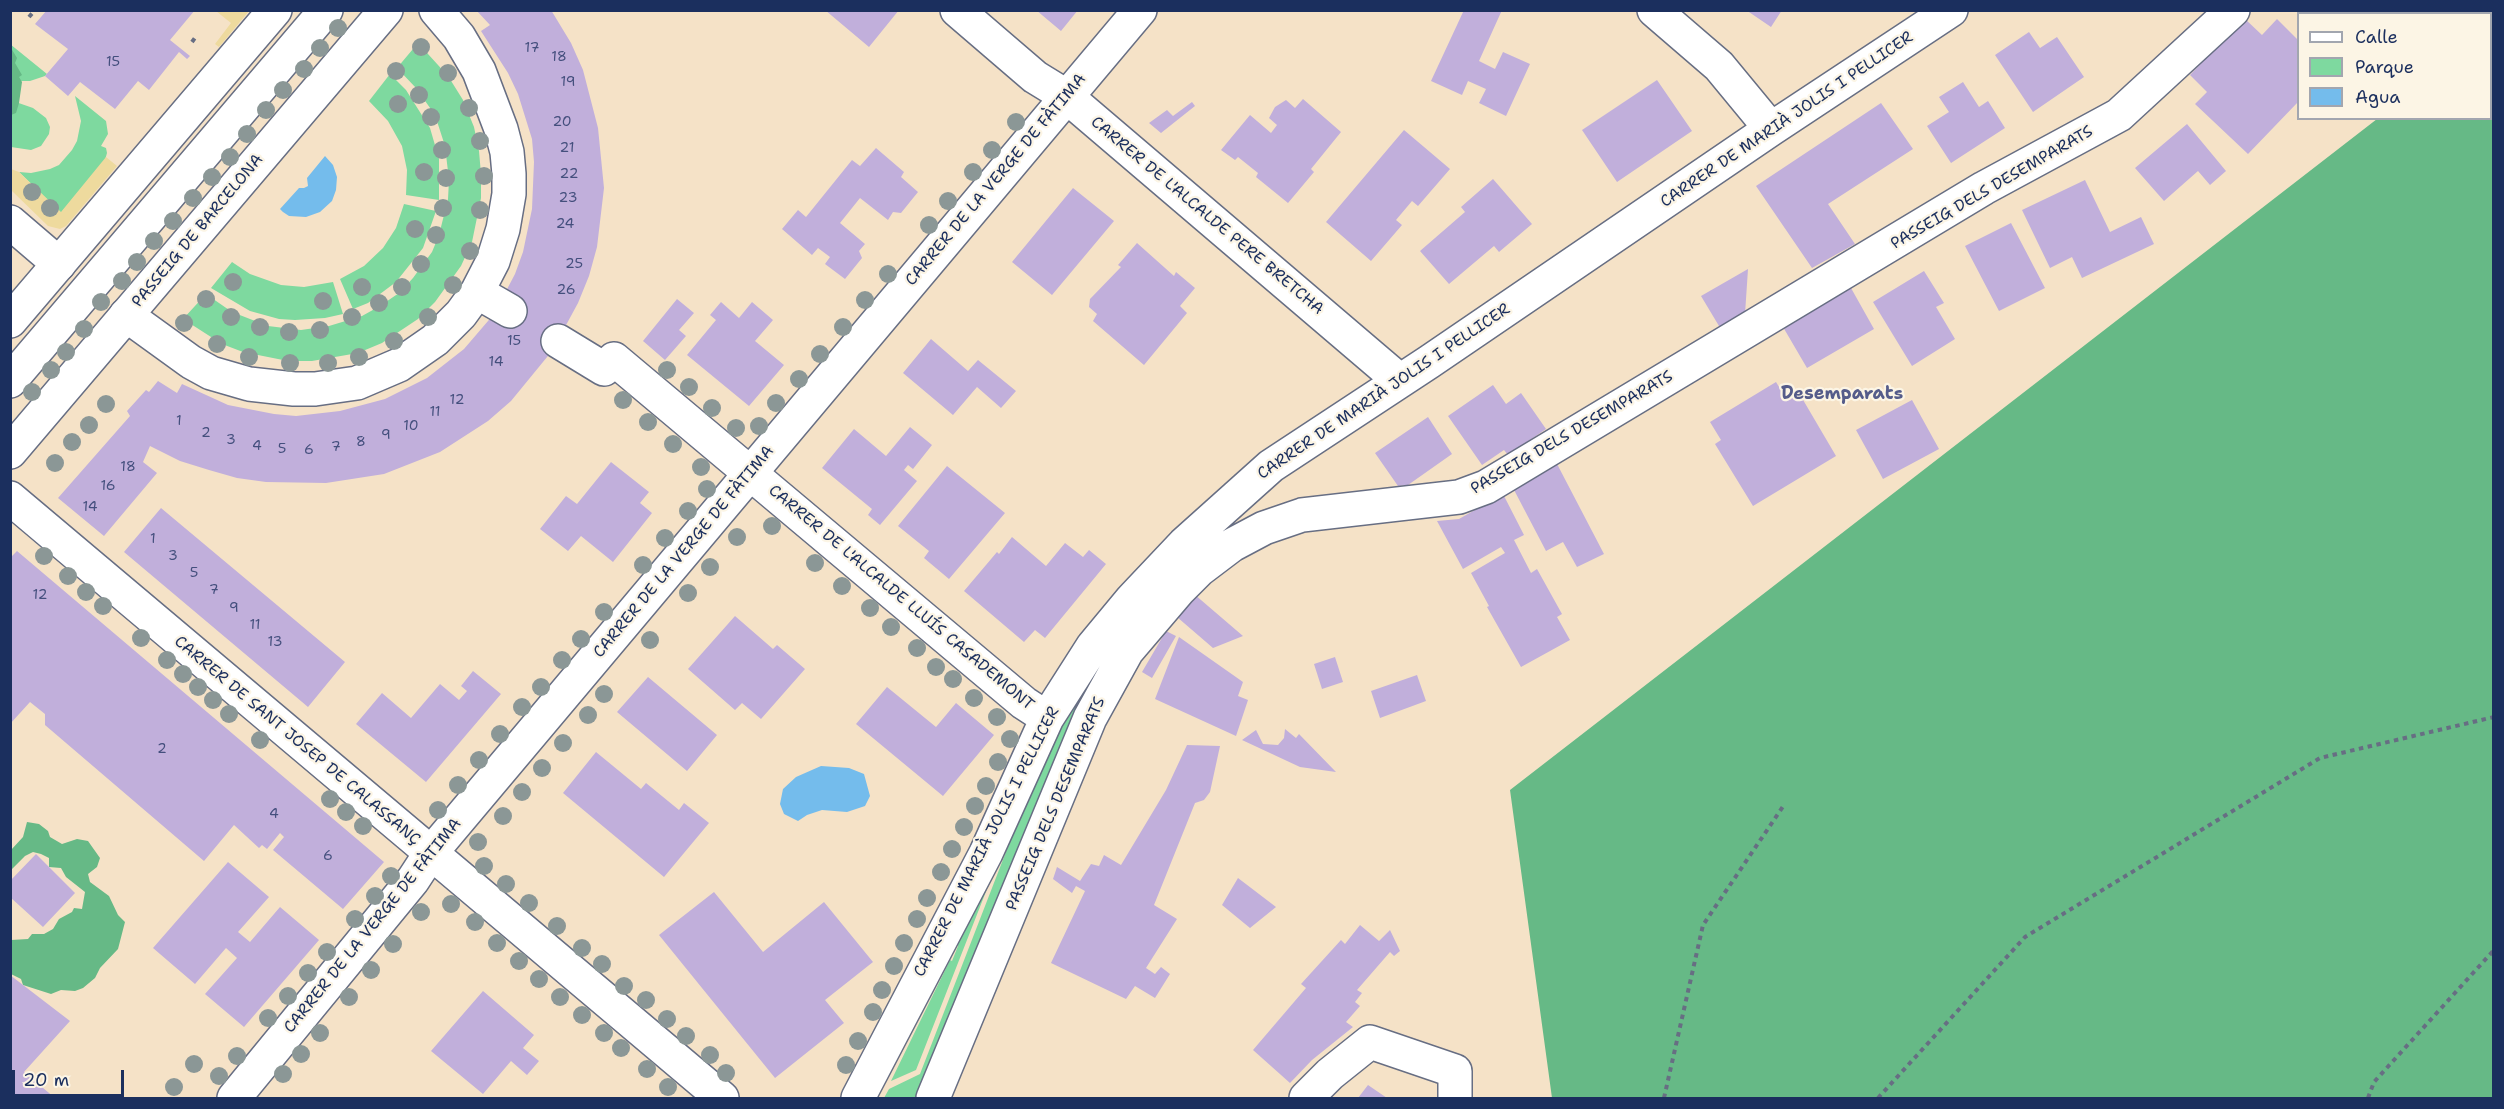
<!DOCTYPE html>
<meta charset="utf-8">
<style>
body{margin:0}
#map{position:relative;width:2504px;height:1109px;overflow:hidden;background:#f5e2c7;font-family:"Shantell Sans",sans-serif}
canvas{display:block}
.frame{position:absolute;inset:0;border:12px solid #1b2f5e;pointer-events:none}
.legend{position:absolute;left:2297px;top:12px;width:195px;height:108px;box-sizing:border-box;background:#fcf5e5;border:2px solid #a2a6af;margin:0;padding:8px 10px;list-style:none;font-size:18px;color:#1b2f5e}
.legend li{display:flex;align-items:center;gap:12px;height:30px}
.legend b{width:30px;border:2px solid #a2a6af}
.scale{position:absolute;left:12px;top:1070px;width:112px;height:27px;box-sizing:border-box;border:3px solid #1b2f5e;border-top:0;padding-left:8px;font-size:18px;line-height:21px;white-space:nowrap;color:#1b2f5e;-webkit-text-stroke:4px #fcf5e5;paint-order:stroke}
</style>
<div id="map">
<canvas width="2504" height="1109"></canvas>
<div class="frame"></div>
<ul class="legend">
<li><b style="height:8px;background:#fff"></b>Calle</li>
<li><b style="height:16px;background:#7ed99f"></b>Parque</li>
<li><b style="height:16px;background:#74bcec"></b>Agua</li>
</ul>
<div class="scale">20 m</div>
</div>
<script>
const g = document.querySelector('canvas').getContext('2d');
g.lineJoin = 'round';
function paint(path, color) {
  g.fillStyle = color;
  g.fill(path, 'evenodd');
}
function shape(rows) {
  const path = new Path2D();
  for (const r of rows) {
    path.moveTo(r[0], r[1]);
    for (let i = 2; i < r.length; i += 2) path.lineTo(r[i], r[i + 1]);
  }
  return path;
}
function strokePath(path, color, width, dash) {
  g.strokeStyle = color;
  g.lineWidth = width;
  g.lineCap = dash ? 'butt' : 'round';
  g.setLineDash(dash || []);
  g.stroke(path);
}
function label(font, color, halo, rows, align = 'center') {
  g.font = font + ' "Shantell Sans",sans-serif';
  g.lineWidth = 4.5;
  g.setLineDash([]);
  g.textBaseline = 'middle';
  g.strokeStyle = halo;
  g.fillStyle = color;
  for (const [text, x, y, turn = 0] of rows) {
    g.save();
    g.translate(x, y);
    g.rotate((+turn || 0) * Math.PI / 180);
    g.textAlign = isNaN(turn) ? turn : align;
    if (halo) g.strokeText(text, 0, 0);
    g.fillText(text, 0, 0);
    g.restore();
  }
}
paint(shape([
 [418,43,448,76,463,100,474,127,479,151,481,174,481,198,472,242,461,266,435,302,418,319,382,343,358,353,312,361,288,361,243,352,222,344,183,319,206,294,232,312,268,326,301,330,329,326,362,316,380,306,399,293,413,278,432,252,439,235,448,199,449,180,445,146,435,115,416,88,397,68],
 [10,44,47,74,45,76,30,81,11,81],
 [390,74,406,90,430,128,439,159,439,200,406,195,407,170,402,146,388,121,369,101],
 [75,96,106,121,108,134,101,146,106,148,107,153,105,160,61,213,19,172,31,173,50,169,59,165,72,150,77,141,81,121],
 [10,100,33,108,46,118,50,127,49,134,41,146,31,150,11,147],
 [404,204,436,211,423,248,396,282,368,303,353,309,340,279,364,266,383,248,396,228],
 [232,262,250,274,281,285,304,287,333,282,343,314,325,318,295,320,279,319,250,311,211,288],
 [1115,633,920,1098,884,1098,889,1089,920,1074,1016,826,1067,709],
 [996,866,916,1070,891,1081,950,960,952,961,958,946,957,944]
]), '#7ed99f');
paint(shape([
 [2493,29,2493,1098,1552,1098,1510,790,2377,119,2490,118,2490,31],
 [11,48,17,58,15,63,22,75,19,77,22,82,19,103,16,113,11,115],
 [27,822,39,824,48,831,50,837,62,844,77,839,88,841,100,858,97,867,88,874,90,882,109,896,118,915,125,922,118,949,100,968,95,978,83,988,75,991,61,990,51,994,23,985,21,979,11,974,11,940,28,939,32,934,44,934,53,929,59,919,72,912,74,908,82,909,85,892,66,877,61,868,49,867,49,858,41,854,33,852,25,856,11,870,11,850,23,837]
]), '#66b986');
paint(shape([
 [216,11,249,11,219,47,215,44,231,23],
 [106,157,117,166,66,226,60,229,48,226,11,190,11,169,19,172,61,212]
]), '#eeda9e');
paint(shape([
 [325,156,333,165,337,177,336,190,332,201,320,212,306,217,289,216,283,212,280,209,299,188,304,188,308,186,307,178],
 [821,766,849,768,864,774,870,796,865,806,847,812,822,810,807,815,798,821,784,814,780,804,783,789,796,777]
]), '#74bcec');
paint(shape([
 [47,10,195,10,170,40,190,56,187,59,179,52,149,90,138,81,115,109,80,82,68,96,45,76,68,49,35,24],
 [476,10,551,10,571,43,583,70,598,128,604,188,597,247,589,276,578,303,552,351,511,401,488,421,440,452,384,474,326,483,266,482,237,478,209,470,180,461,150,446,143,462,157,473,104,536,58,498,130,416,127,411,146,390,149,392,158,381,177,393,182,384,228,405,274,414,296,416,340,411,385,399,427,378,464,349,494,314,515,274,523,252,532,209,534,162,532,139,518,94,508,73,481,31,490,25],
 [825,10,899,10,869,47],
 [1036,10,1078,10,1061,31],
 [1464,10,1502,10,1479,61,1495,69,1503,52,1530,64,1506,116,1479,103,1486,89,1468,81,1462,95,1431,81],
 [1746,10,1782,10,1771,27],
 [2244,18,2262,35,2277,19,2298,40,2298,102,2248,154,2195,104,2207,92,2190,75],
 [2029,32,2040,48,2057,37,2084,77,2033,112,1995,55],
 [1657,80,1692,131,1617,182,1582,130],
 [1963,82,1979,107,1988,101,2005,128,1951,163,1927,126,1949,112,1939,97],
 [1303,99,1341,132,1311,169,1314,172,1288,203,1256,177,1258,173,1238,157,1235,160,1221,150,1250,115,1271,133,1277,125,1269,118,1275,107,1286,100,1295,108],
 [1192,102,1195,106,1161,133,1149,123,1167,110,1173,116],
 [1881,103,1913,149,1828,204,1855,244,1812,268,1756,186],
 [2187,124,2226,171,2210,185,2198,171,2164,201,2135,168],
 [1404,130,1450,169,1418,206,1412,201,1396,220,1402,225,1371,261,1326,222],
 [876,148,904,172,901,177,918,192,901,213,893,212,888,220,860,198,840,223,865,244,859,251,862,258,845,279,825,264,830,257,818,248,812,255,782,229,798,210,806,217,852,160,860,166],
 [1493,179,1532,224,1499,252,1494,246,1449,284,1420,251,1465,212,1461,207],
 [2085,180,2110,232,2141,217,2154,244,2082,278,2072,257,2050,268,2022,210],
 [1073,188,1114,221,1052,295,1012,262],
 [2011,223,2045,288,1999,311,1965,246],
 [1137,243,1174,276,1176,272,1195,288,1180,306,1187,313,1144,365,1093,321,1097,314,1089,307,1090,299,1121,267,1118,265],
 [1748,269,1745,314,1722,331,1701,296],
 [1924,271,1944,303,1936,307,1955,339,1912,366,1873,302],
 [1851,288,1874,329,1807,368,1783,327],
 [677,299,694,313,679,330,686,336,665,360,643,341],
 [721,302,739,318,752,302,773,320,755,341,784,365,749,406,687,355,716,320,710,315],
 [931,339,968,371,978,360,1016,391,1001,408,977,387,953,415,903,373],
 [1776,382,1787,400,1799,393,1836,456,1753,506,1715,444,1721,440,1710,422],
 [1493,385,1506,404,1521,393,1546,429,1508,455,1504,450,1482,465,1448,416],
 [1912,400,1939,449,1883,479,1856,430],
 [1428,417,1452,454,1408,485,1398,486,1375,453],
 [910,427,932,445,913,469,908,465,904,470,917,481,880,525,868,515,872,509,822,468,854,429,886,456],
 [611,462,649,492,640,503,652,513,613,562,581,536,568,551,540,529,566,496,577,504],
 [1556,462,1604,554,1577,567,1563,542,1546,551,1513,488],
 [947,466,1005,513,949,579,924,558,929,551,898,526],
 [1503,494,1524,535,1514,540,1531,573,1537,569,1562,614,1557,617,1570,640,1521,667,1487,607,1489,606,1471,573,1505,553,1501,547,1463,569,1437,521,1459,519],
 [161,508,345,662,308,707,124,552],
 [1012,537,1046,566,1065,543,1083,557,1089,550,1106,564,1045,638,1035,630,1024,642,964,591,997,552,999,554],
 [17,551,384,862,343,909,273,850,284,837,280,833,267,849,262,845,259,848,234,825,204,861,45,725,45,714,30,702,10,724,10,558],
 [1194,594,1243,636,1213,648,1177,617],
 [735,616,773,649,777,645,805,669,761,719,742,703,735,710,688,669],
 [1166,631,1176,636,1152,678,1142,672],
 [1179,637,1243,682,1238,696,1248,700,1236,736,1155,699],
 [1335,657,1343,682,1322,689,1314,664],
 [473,671,501,694,426,782,356,724,382,693,411,718,440,684,459,700,467,691,461,686],
 [1417,675,1426,701,1380,718,1371,691],
 [648,677,717,735,687,771,617,712],
 [887,687,936,727,956,703,994,735,943,796,856,724],
 [1285,729,1296,738,1299,734,1336,772,1300,767,1242,740,1256,730,1263,744,1278,745,1284,738],
 [1187,745,1220,746,1210,792,1204,800,1195,803,1154,905,1177,919,1146,968,1155,974,1161,967,1170,974,1155,998,1135,986,1126,999,1051,963,1085,891,1076,886,1072,893,1053,879,1057,867,1080,881,1091,864,1099,866,1104,855,1121,865,1166,790],
 [596,752,641,789,646,783,679,810,684,803,709,823,664,877,563,793],
 [36,854,75,893,43,927,10,897,10,881],
 [228,862,269,897,238,932,250,942,280,907,319,940,244,1027,205,994,237,958,226,948,195,984,153,948],
 [1238,878,1276,907,1250,928,1222,905],
 [714,892,763,952,824,902,873,962,825,1000,844,1023,775,1078,659,935],
 [1360,925,1379,941,1390,930,1400,951,1394,956,1390,952,1357,990,1362,993,1355,1002,1360,1006,1346,1022,1353,1027,1312,1060,1290,1083,1253,1050,1306,988,1301,984,1341,940,1345,944],
 [10,975,70,1021,24,1072,55,1098,10,1098],
 [483,991,534,1035,523,1048,539,1061,527,1075,511,1061,483,1094,431,1051],
 [1368,1085,1387,1098,1358,1098]
]), '#c1afdb');
const minor = shape([
 [957,10,1035,77,1066,96,1399,380],
 [1654,10,1719,66,1771,129],
 [10,222,59,264],
 [477,292,510,311],
 [126,315,191,362,211,373,249,384,294,389,315,389,357,383,399,365,435,340,461,314,477,292,493,261,503,229,509,194,509,174,507,152,501,129,479,71,459,37,436,10],
 [558,341,604,369,614,359,1024,703,1047,718],
 [10,381,326,10],
 [10,498,722,1098],
 [234,1098,413,880,430,854,1140,10],
 [858,1098,986,853,1047,718,1093,646,1132,599,1184,544,1271,466,1429,362,1771,129,1951,10],
 [933,1098,1090,718,1127,651,1179,590,1199,570,1232,545,1264,528,1302,515,1459,497,1486,487,1984,188,2119,115,2233,10],
 [1306,1098,1330,1074,1370,1042,1455,1071,1455,1098]
]);
const major = shape([
 [10,321,275,10],
 [10,452,386,10]
]);
strokePath(minor, '#676e83', 36);
strokePath(major, '#676e83', 36);
strokePath(shape([
 [29,17,35,10],
 [192,42,197,35],
 [1664,1098,1703,925,1784,805],
 [1878,1098,2025,937,2320,758,2494,717],
 [2368,1098,2374,1082,2494,950]
]), '#676e83', 4, [4.5, 4.5]);
strokePath(minor, '#fff', 33);
strokePath(major, '#fff', 33);
g.fillStyle = '#8b9796';
for (const [x, y] of [
 [338,28],
 [421,47],
 [320,48],
 [304,69],
 [396,71],
 [448,73],
 [283,90],
 [419,95],
 [398,104],
 [469,108],
 [266,110],
 [431,117],
 [1016,122],
 [247,134],
 [480,141],
 [442,150],
 [992,150],
 [230,157],
 [424,172],
 [973,172],
 [484,176],
 [212,177],
 [446,178],
 [32,192],
 [193,198],
 [948,201],
 [50,208],
 [443,208],
 [480,210],
 [173,221],
 [929,225],
 [415,229],
 [436,235],
 [154,241],
 [470,251],
 [137,262],
 [421,264],
 [888,274],
 [122,281],
 [233,282],
 [453,285],
 [362,287],
 [402,287],
 [206,299],
 [865,300],
 [323,301],
 [101,302],
 [379,303],
 [231,317],
 [352,317],
 [428,317],
 [184,323],
 [260,327],
 [843,327],
 [84,329],
 [320,330],
 [289,332],
 [394,341],
 [217,344],
 [66,352],
 [820,354],
 [249,357],
 [359,357],
 [290,363],
 [328,363],
 [51,370],
 [667,370],
 [799,379],
 [689,387],
 [32,392],
 [623,400],
 [776,403],
 [106,404],
 [712,408],
 [648,422],
 [89,425],
 [759,426],
 [736,428],
 [72,442],
 [673,444],
 [55,463],
 [701,467],
 [707,489],
 [688,511],
 [772,526],
 [737,537],
 [665,538],
 [44,556],
 [815,563],
 [643,565],
 [710,567],
 [68,576],
 [842,586],
 [86,592],
 [688,593],
 [103,606],
 [870,608],
 [604,612],
 [891,627],
 [141,638],
 [581,639],
 [650,640],
 [917,648],
 [167,660],
 [562,660],
 [936,667],
 [183,674],
 [953,679],
 [198,687],
 [541,687],
 [604,694],
 [974,698],
 [213,700],
 [522,707],
 [229,714],
 [588,715],
 [997,717],
 [500,734],
 [1010,739],
 [260,740],
 [563,743],
 [479,760],
 [998,762],
 [542,768],
 [458,785],
 [986,786],
 [522,792],
 [330,799],
 [975,806],
 [438,810],
 [346,812],
 [503,816],
 [363,826],
 [964,827],
 [478,842],
 [952,849],
 [484,866],
 [941,872],
 [391,876],
 [506,884],
 [375,896],
 [927,898],
 [529,903],
 [451,904],
 [421,912],
 [355,919],
 [917,919],
 [475,922],
 [557,926],
 [497,943],
 [904,943],
 [393,944],
 [582,948],
 [327,952],
 [519,961],
 [602,964],
 [894,966],
 [371,970],
 [308,973],
 [539,979],
 [624,986],
 [882,990],
 [288,996],
 [349,997],
 [560,997],
 [646,1000],
 [873,1012],
 [582,1015],
 [268,1018],
 [667,1019],
 [320,1033],
 [604,1033],
 [686,1036],
 [858,1041],
 [621,1048],
 [301,1054],
 [710,1055],
 [237,1056],
 [194,1064],
 [846,1065],
 [647,1069],
 [726,1073],
 [283,1074],
 [219,1076],
 [174,1087],
 [668,1087]
]) {
  g.beginPath();
  g.arc(x, y, 9, 0, 2 * Math.PI);
  g.fill();
}
label('14px', '#444f7d', null, [
 ["17",532,48],
 ["18",559,57],
 ["15",113,62],
 ["19",568,82],
 ["20",562,122],
 ["21",567,148],
 ["22",569,174],
 ["23",568,198],
 ["24",565,224],
 ["25",574,264],
 ["26",566,290],
 ["15",514,341],
 ["14",496,362],
 ["12",457,400],
 ["11",435,412],
 ["1",179,421],
 ["10",411,426],
 ["2",206,433],
 ["9",386,435],
 ["3",231,440],
 ["8",361,442],
 ["4",257,446],
 ["7",336,447],
 ["5",282,449],
 ["6",309,450],
 ["18",128,467],
 ["16",108,486],
 ["14",90,507],
 ["1",153,539],
 ["3",173,556],
 ["5",194,573],
 ["7",214,590],
 ["12",40,595],
 ["9",234,608],
 ["11",255,625],
 ["13",275,642],
 ["2",162,749],
 ["4",274,814],
 ["6",328,856]
]);
label('16px', '#1b2f5e', '#fcf5e5', [
 ["CARRER DE MARIÀ JOLIS I PELLICER",1787,120,-34],
 ["CARRER DE LA VERGE DE FÀTIMA",996,180,-50],
 ["PASSEIG DELS DESEMPARATS",1992,188,-30],
 ["CARRER DE L'ALCALDE PERE BRETCHA",1207,216,40],
 ["PASSEIG DE BARCELONA",198,231,-50],
 ["CARRER DE MARIÀ JOLIS I PELLICER",1384,392,-34],
 ["PASSEIG DELS DESEMPARATS",1572,433,-30],
 ["CARRER DE LA VERGE DE FÀTIMA",684,552,-50],
 ["CARRER DE L'ALCALDE LLUÍS CASADEMONT",901,598,40],
 ["CARRER DE SANT JOSEP DE CALASSANÇ",297,741,40],
 ["PASSEIG DELS DESEMPARATS",1056,804,-67],
 ["CARRER DE MARIÀ JOLIS I PELLICER",987,842,-63],
 ["CARRER DE LA VERGE DE FÀTIMA",373,926,-51]
]);
label('bold 18px', '#555c8a', '#fcf5e5', [
 ["Desemparats",1842,394]
]);
</script>
